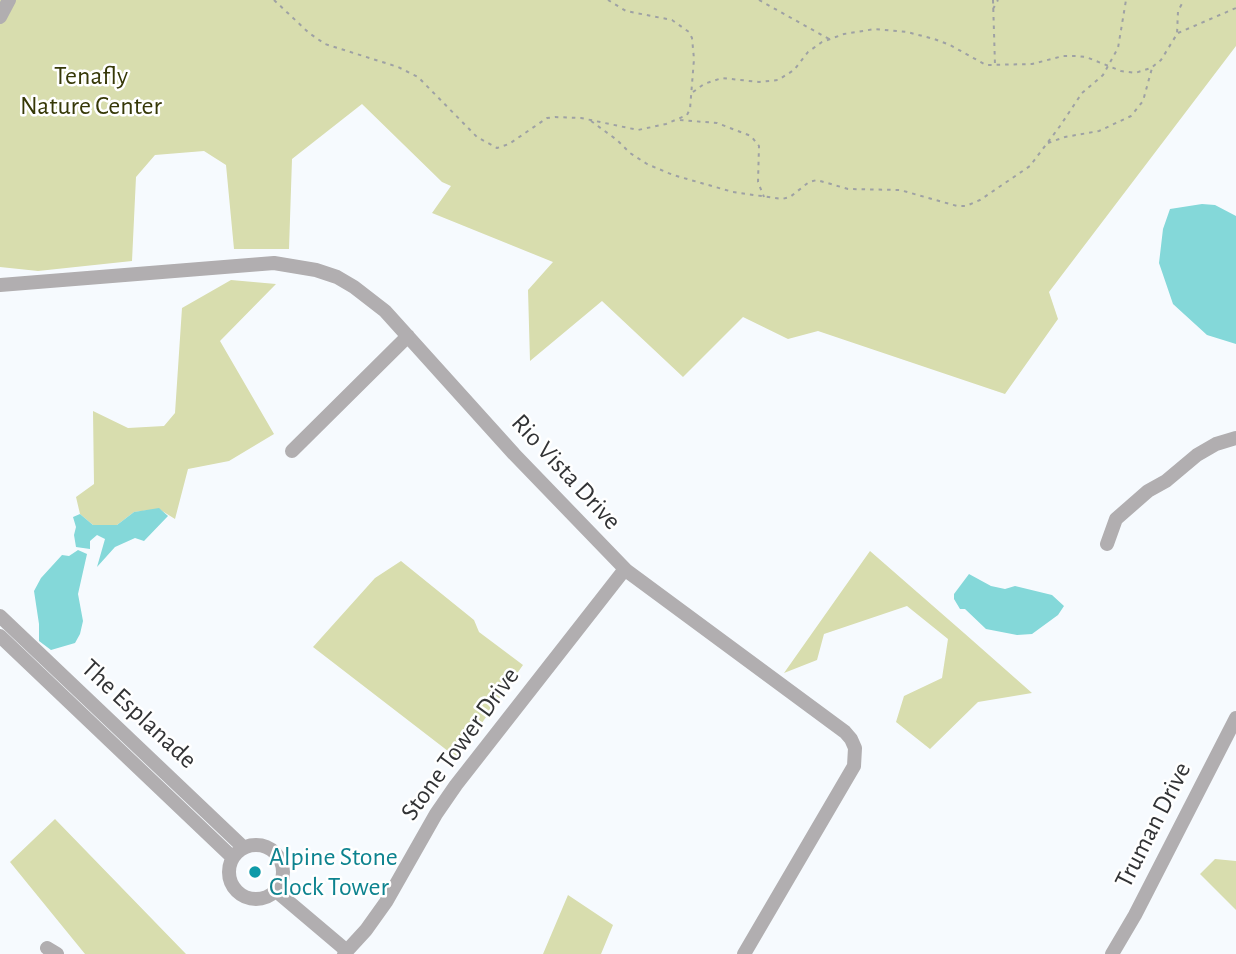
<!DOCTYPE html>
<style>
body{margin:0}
canvas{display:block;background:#f6fafe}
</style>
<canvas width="1236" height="954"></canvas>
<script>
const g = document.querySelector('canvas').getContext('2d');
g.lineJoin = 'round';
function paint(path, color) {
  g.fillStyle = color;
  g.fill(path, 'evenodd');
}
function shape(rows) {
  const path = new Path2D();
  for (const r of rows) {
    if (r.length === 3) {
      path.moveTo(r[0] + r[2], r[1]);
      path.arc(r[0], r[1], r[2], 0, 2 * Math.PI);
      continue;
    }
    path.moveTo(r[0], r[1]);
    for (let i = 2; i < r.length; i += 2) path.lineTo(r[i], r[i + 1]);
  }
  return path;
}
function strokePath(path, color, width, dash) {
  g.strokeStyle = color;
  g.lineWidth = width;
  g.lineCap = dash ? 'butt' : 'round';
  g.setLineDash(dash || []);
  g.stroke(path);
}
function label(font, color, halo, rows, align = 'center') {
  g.font = font + ' "Alegreya Sans",sans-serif';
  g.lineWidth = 5;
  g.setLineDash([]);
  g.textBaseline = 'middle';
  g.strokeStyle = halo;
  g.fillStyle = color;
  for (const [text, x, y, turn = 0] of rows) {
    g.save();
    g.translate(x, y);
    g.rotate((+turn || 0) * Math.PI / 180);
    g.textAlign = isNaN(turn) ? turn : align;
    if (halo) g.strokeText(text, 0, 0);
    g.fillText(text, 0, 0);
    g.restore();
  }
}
paint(shape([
 [0,0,1236,0,1236,46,1049,292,1058,319,1005,394,818,331,788,339,743,317,683,377,602,301,530,361,528,290,553,262,432,213,451,186,442,182,362,104,292,159,289,249,234,249,226,165,204,151,155,155,136,177,132,261,38,271,0,267],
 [231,280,276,284,220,341,274,434,229,461,188,469,175,519,159,509,134,512,117,525,93,525,80,514,76,497,94,484,93,411,128,428,164,426,175,413,182,308],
 [870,551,964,633,1032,693,978,702,930,749,896,722,904,696,942,678,948,639,907,606,824,634,817,660,784,673],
 [401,561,474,620,479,632,523,665,457,758,313,647,375,578],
 [55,819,186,954,85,954,10,862],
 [1215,859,1236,861,1236,910,1200,874],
 [568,895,613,925,601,954,543,954]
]), '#d8ddae');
paint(shape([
 [1202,204,1215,205,1236,216,1236,344,1207,335,1173,304,1159,263,1163,229,1170,209],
 [159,508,168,516,144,541,135,538,115,547,97,567,105,539,97,535,90,541,90,549,76,547,74,535,76,527,73,517,80,514,93,525,117,525,134,512],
 [78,550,87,554,78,594,83,621,80,634,75,643,51,650,39,641,39,624,34,591,41,578,62,555,69,556],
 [969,574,991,586,1005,589,1015,586,1052,595,1064,606,1058,615,1032,634,1017,635,986,629,965,609,960,609,954,599,954,594]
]), '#84d8d9');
strokePath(shape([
 [274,0,309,33,325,44,398,67,418,77,477,137,497,148,509,144,547,118,555,117,581,118,638,130,666,124,687,115,690,109,694,59,692,38,689,32,672,20,626,11,608,0],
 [759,0,829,39],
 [993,0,995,65],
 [993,9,998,0],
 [1178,33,1236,8],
 [693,92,704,84,722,78,759,82,778,80,794,70,808,52,822,42,844,34,875,29,907,32,934,39,950,45,986,65,1032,64,1063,56,1076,56,1086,57,1121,71,1135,73,1151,68,1161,60,1177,34,1178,11,1184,0],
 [680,120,717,123,751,136,759,146,758,182,764,197],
 [591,121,617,140,630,153,647,164,673,175,733,192,782,199,790,197,809,182,817,180,848,189,900,190,957,206,966,206,980,200,1030,166,1060,126,1082,93,1103,75,1118,48,1126,0],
 [1048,143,1065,137,1099,131,1131,116,1143,101,1152,68]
]), '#9ea1a4', 2, [3.5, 5]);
strokePath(shape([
 [0,17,9,0],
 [0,285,274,263,316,270,337,277,354,287,385,311,514,454,627,571,845,732,851,739,855,748,854,766,744,954],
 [292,451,408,336],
 [1107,544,1116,519,1148,491,1166,481,1197,455,1216,444,1236,438],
 [0,616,243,847],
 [0,636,232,857],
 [256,872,27],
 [276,891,347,951],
 [47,948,57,954],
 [344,954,366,930,386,902,436,814,456,785,625,569],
 [1112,954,1135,915,1236,718]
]), '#b1aeb0', 14);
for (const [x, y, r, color] of [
 [255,872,7,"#0f9aa8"]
]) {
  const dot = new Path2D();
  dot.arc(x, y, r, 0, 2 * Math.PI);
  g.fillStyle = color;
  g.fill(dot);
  strokePath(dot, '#fff', 2.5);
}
label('26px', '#363807', '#fff', [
 ["Tenafly",91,76],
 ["Nature Center",91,106]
]);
label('26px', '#323335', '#fff', [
 ["Rio Vista Drive",566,472,47],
 ["The Esplanade",139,714,43],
 ["Stone Tower Drive",460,744,-54],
 ["Truman Drive",1153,825,-63]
]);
label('26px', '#0d838f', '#fff', [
 ["Alpine Stone",269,857],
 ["Clock Tower",269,887]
], 'left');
</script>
